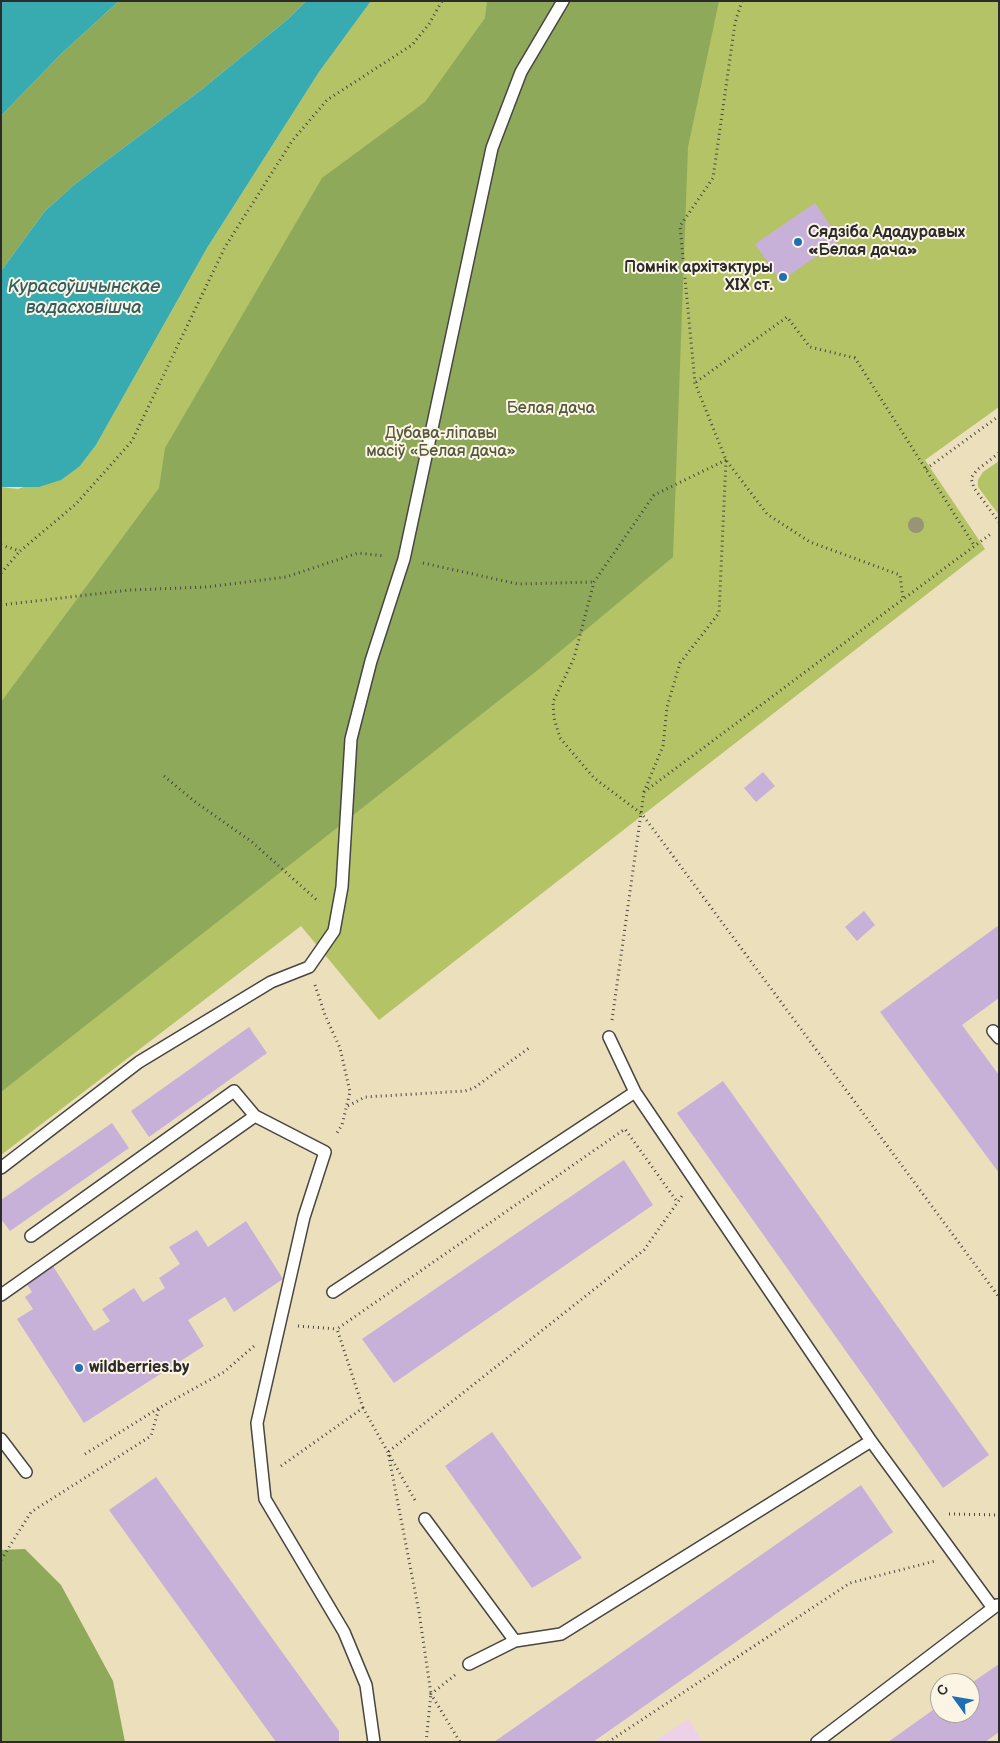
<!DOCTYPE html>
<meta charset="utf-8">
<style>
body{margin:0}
#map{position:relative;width:1000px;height:1743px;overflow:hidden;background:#ecdfbc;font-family:"Balsamiq Sans",sans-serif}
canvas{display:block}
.frame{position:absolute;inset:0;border:2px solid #2b2b2b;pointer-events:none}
.north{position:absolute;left:930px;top:1673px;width:50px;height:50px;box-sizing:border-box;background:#fcf5e5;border:1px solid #a8a49b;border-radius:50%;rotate:302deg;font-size:14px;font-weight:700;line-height:20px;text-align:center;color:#2b2b2b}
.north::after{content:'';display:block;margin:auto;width:18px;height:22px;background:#1f6fb2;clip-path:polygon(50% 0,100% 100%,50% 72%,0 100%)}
</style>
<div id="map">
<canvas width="1000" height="1743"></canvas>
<div class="frame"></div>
<div class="north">С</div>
</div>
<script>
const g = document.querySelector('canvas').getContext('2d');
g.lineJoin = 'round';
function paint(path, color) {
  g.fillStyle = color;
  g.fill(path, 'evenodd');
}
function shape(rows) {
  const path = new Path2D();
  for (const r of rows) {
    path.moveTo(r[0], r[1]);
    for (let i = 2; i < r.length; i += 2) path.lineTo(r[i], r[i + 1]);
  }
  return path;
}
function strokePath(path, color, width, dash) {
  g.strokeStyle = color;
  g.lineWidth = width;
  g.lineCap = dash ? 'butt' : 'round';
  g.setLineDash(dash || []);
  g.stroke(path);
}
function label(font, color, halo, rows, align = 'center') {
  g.font = font + ' "Balsamiq Sans",sans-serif';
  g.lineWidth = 4;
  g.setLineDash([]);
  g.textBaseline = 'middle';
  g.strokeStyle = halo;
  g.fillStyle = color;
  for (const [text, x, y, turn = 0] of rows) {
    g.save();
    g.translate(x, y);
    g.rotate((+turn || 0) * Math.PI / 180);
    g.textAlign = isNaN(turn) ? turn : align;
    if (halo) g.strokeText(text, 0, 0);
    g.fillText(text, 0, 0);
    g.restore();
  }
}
paint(shape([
 [688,1719,703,1742,654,1742]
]), '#edd1e9');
paint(shape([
 [371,1,999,1,999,407,925,460,985,549,379,1020,301,926,1,1155,1,487,18,489,80,466,96,445,207,248,319,72],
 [999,461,999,515,978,487,978,480,983,472]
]), '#b4c366');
paint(shape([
 [119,1,306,1,288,19,201,90,75,184,45,211,1,271,1,116,60,55],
 [487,1,719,1,688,147,673,557,539,669,1,1092,1,702,159,488,165,448,322,178,425,102,485,18],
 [25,1549,61,1585,113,1681,125,1742,1,1742,1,1550]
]), '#8fa95b');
paint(shape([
 [1,1,119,1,60,55,1,116],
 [306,1,371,1,319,72,207,248,96,445,80,466,61,480,39,487,1,487,1,271,45,211,75,184,201,90,288,19]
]), '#38abb1');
paint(shape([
 [815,203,840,240,781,281,755,244],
 [763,772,775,786,756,802,744,788],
 [864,911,875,925,857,941,845,927],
 [999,925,999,998,962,1025,999,1075,999,1173,880,1012],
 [249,1027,267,1053,149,1137,131,1111],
 [723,1081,989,1455,943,1488,677,1113],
 [112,1123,129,1148,10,1231,1,1219,1,1200],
 [624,1160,653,1205,394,1383,362,1339],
 [246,1221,283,1279,234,1312,225,1297,188,1320,204,1346,84,1423,17,1319,33,1309,25,1297,32,1292,26,1283,53,1266,94,1331,110,1321,102,1309,134,1288,143,1302,165,1288,159,1278,180,1264,169,1247,197,1230,208,1247],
 [492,1432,582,1558,532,1588,445,1466],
 [156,1477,339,1731,339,1742,276,1742,109,1510],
 [861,1485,893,1532,593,1742,494,1742],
 [999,1664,999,1732,985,1742,888,1742,940,1705,940,1713,970,1713,970,1684]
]), '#c7b1d9');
const service = shape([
 [993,1031,999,1038],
 [609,1037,635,1092,871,1441,993,1608],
 [1,1168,139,1062,271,982,309,967,334,931,342,887,351,739,371,661,404,559,492,148,521,72,563,1],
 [31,1236,234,1091,255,1116],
 [333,1292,635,1092],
 [1,1295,255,1116,325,1152,304,1217,257,1423,265,1499,344,1632,366,1685,374,1742],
 [1,1439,26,1472],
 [425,1519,515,1641],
 [469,1664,515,1641,561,1634,871,1441],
 [817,1742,997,1605]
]);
strokePath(service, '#484641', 14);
strokePath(shape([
 [742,1,735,23,713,178,680,226,695,383,726,460,767,514,810,542,900,575,903,599],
 [696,382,787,317,810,347,855,358,974,545],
 [999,453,977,470,971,478,974,488,999,522],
 [726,460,654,495,594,582,574,658,553,702,554,718,560,738,594,778,642,814,999,1297],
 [926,469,999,416],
 [1,545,20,551,76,504,132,441,225,247,292,141,327,100,412,45,429,24,442,1],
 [423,563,518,584,594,582],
 [1,573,20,551],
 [1,605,130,590,207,587,286,577,358,553,385,556],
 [164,776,194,801,252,842,319,902],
 [644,792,992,533],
 [315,985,325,1015,340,1048,350,1092,342,1125,335,1136],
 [612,1020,644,792,663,746,667,707,680,663,719,613,726,460],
 [348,1106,365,1097,465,1091,474,1088,529,1048],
 [298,1326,337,1329],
 [363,1408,337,1329,625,1129,678,1203],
 [85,1454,159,1408,224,1372,254,1346],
 [281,1466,363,1408,416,1502],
 [949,1514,999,1515],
 [1,1560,31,1512,151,1436,159,1408],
 [455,1675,431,1694,460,1742],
 [426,1742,431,1694,419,1612,388,1452,644,1250,682,1196],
 [608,1742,850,1583,935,1561]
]), '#484641', 3, [1, 4]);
strokePath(service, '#fff', 11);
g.fillStyle = '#989576';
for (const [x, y] of [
 [916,525]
]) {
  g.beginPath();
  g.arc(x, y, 8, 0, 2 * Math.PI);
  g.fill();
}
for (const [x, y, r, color] of [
 [798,242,5,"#1f6fb2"],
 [783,277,5,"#1f6fb2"],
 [79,1368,5,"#1f6fb2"]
]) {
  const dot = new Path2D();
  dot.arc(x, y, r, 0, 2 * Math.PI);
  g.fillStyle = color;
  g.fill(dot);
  strokePath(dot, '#fcf5e5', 2);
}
label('bold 16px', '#2b2b2b', '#fcf5e5', [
 ["Сядзіба Ададуравых",808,233],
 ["«Белая дача»",808,251],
 ["Помнік архітэктуры",773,268,"right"],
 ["XIX ст.",773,286,"right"],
 ["wildberries.by",89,1368]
], 'left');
label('16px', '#54593d', '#fcf5e5', [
 ["Белая дача",551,409],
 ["Дубава-ліпавы",441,434],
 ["масіў «Белая дача»",441,452]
]);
label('italic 18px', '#305e61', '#fcf5e5', [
 ["Курасоўшчынскае",84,287],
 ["вадасховішча",84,308]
]);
</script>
